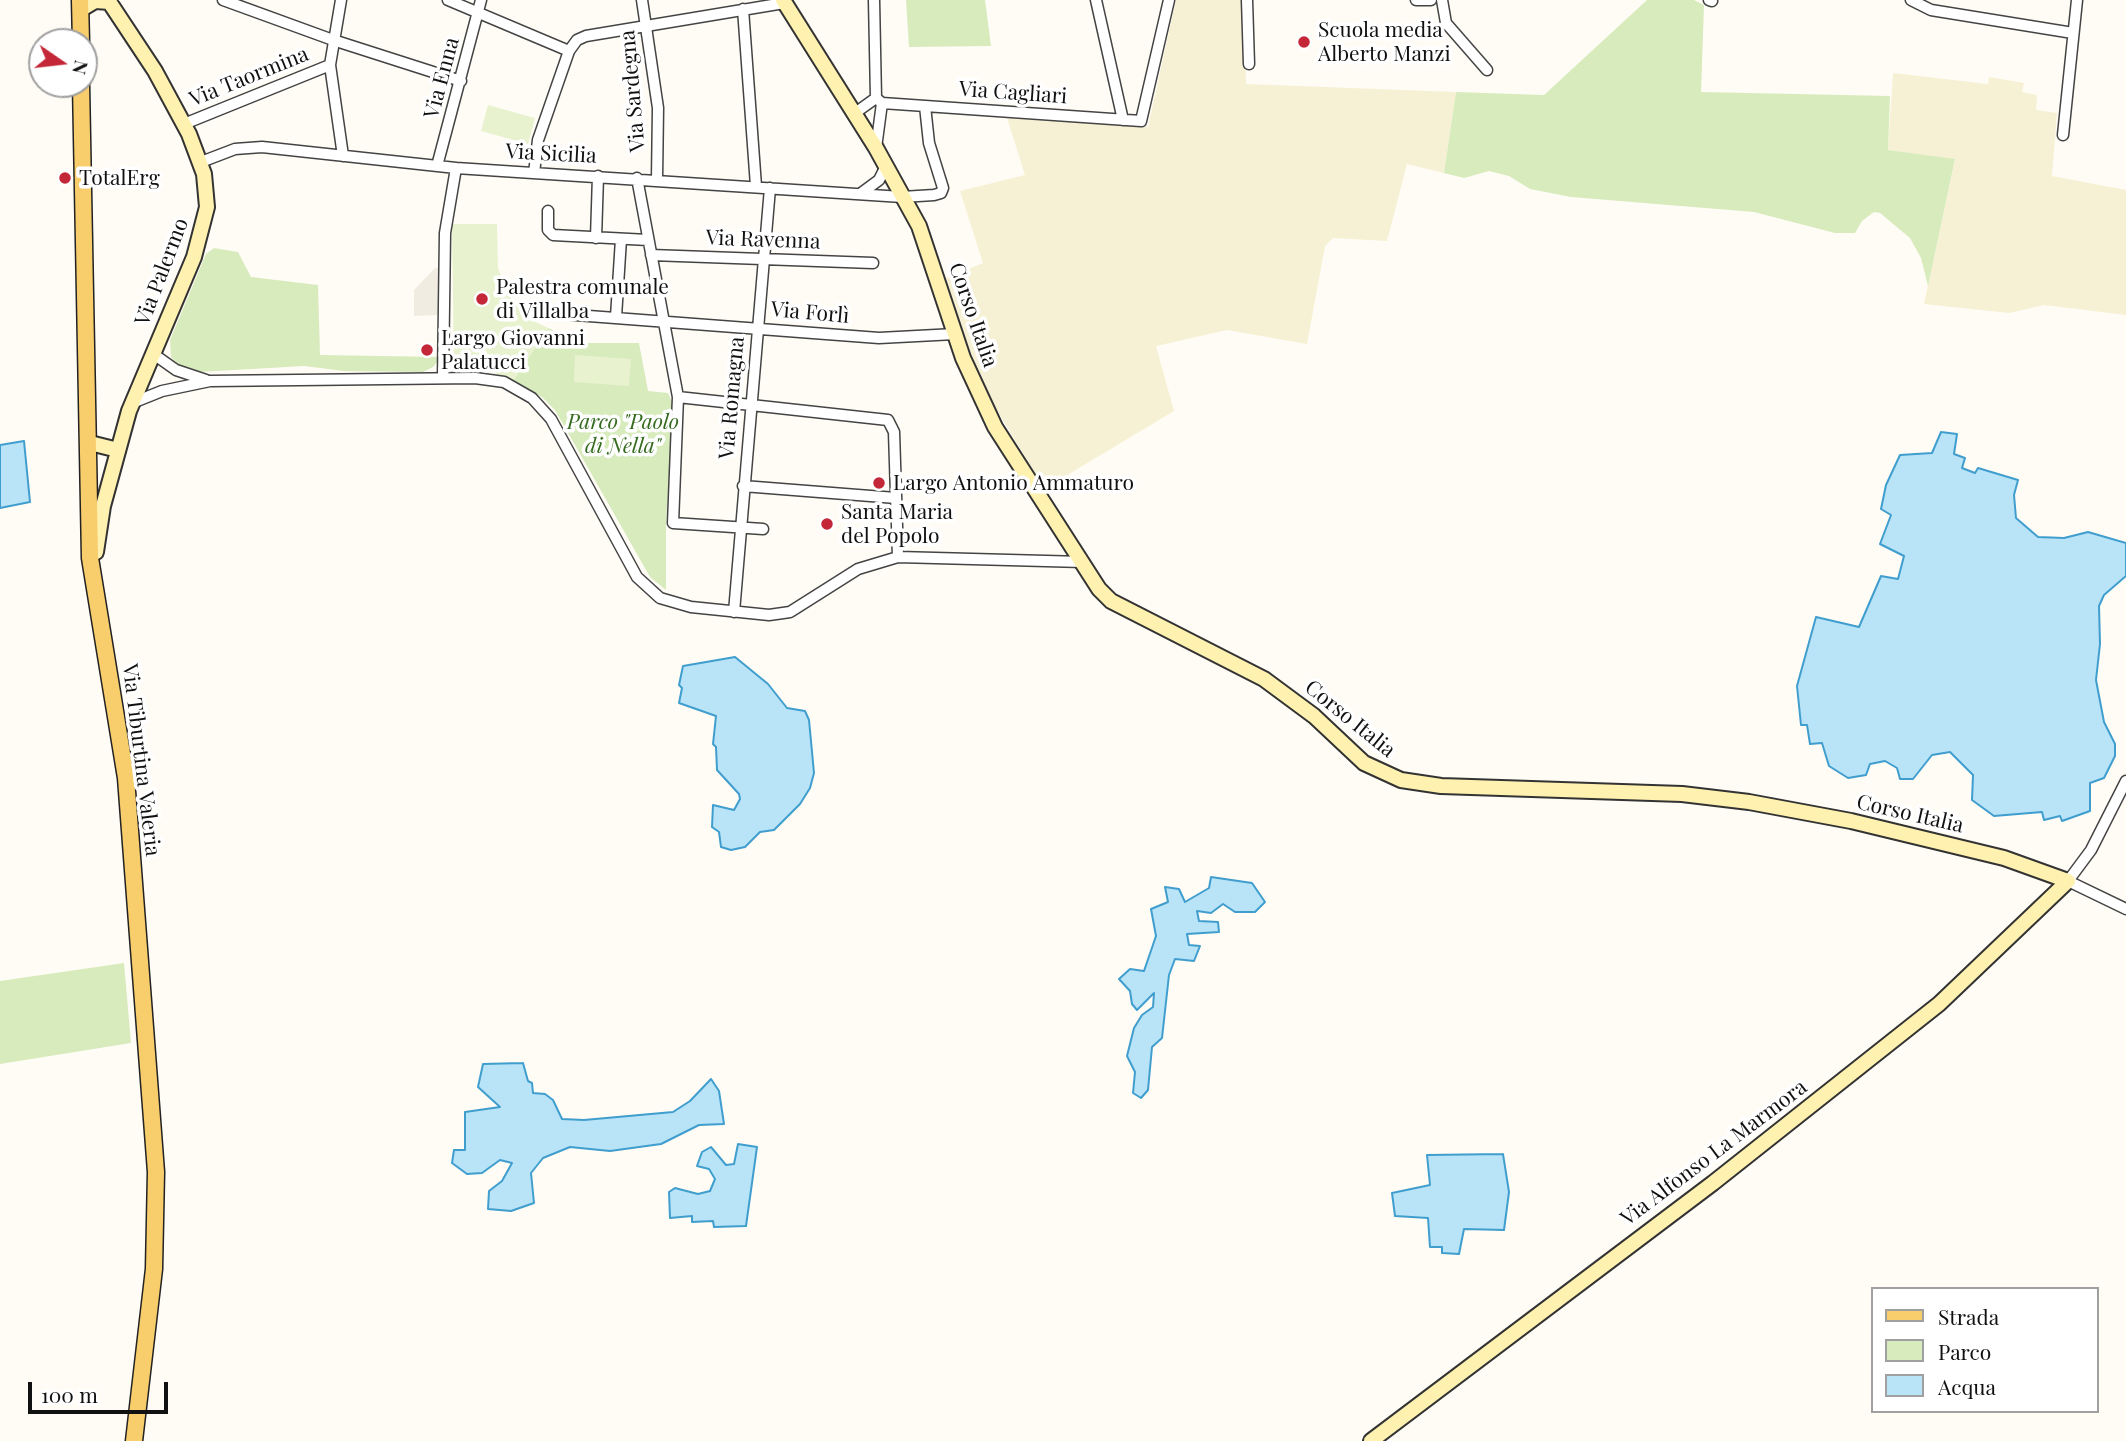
<!DOCTYPE html>
<meta charset="utf-8">
<style>
body{margin:0}
#map{position:relative;width:2126px;height:1441px;overflow:hidden;background:#fffcf5;font-family:"Playfair Display",serif}
canvas{display:block}
.legend{position:absolute;left:1871px;top:1287px;width:228px;height:126px;box-sizing:border-box;background:#fff;border:2px solid #a0a0a0;margin:0;padding:9px 12px;list-style:none;font-size:21px;color:#111}
.legend li{display:flex;align-items:center;gap:14px;height:35px}
.legend b{width:35px;border:2px solid #a0a0a0}
.north{position:absolute;left:28px;top:28px;width:70px;height:70px;box-sizing:border-box;background:#fff;border:2px solid #a0a0a0;border-radius:50%;rotate:104deg;font-size:19px;font-weight:700;line-height:28px;text-align:center;color:#111}
.north::after{content:'';display:block;margin:auto;width:24px;height:32px;background:#c32738;clip-path:polygon(50% 0,100% 100%,50% 72%,0 100%)}
.scale{position:absolute;left:28px;top:1382px;width:140px;height:32px;box-sizing:border-box;border:4px solid #111;border-top:0;padding-left:9px;font-size:21px;line-height:24px;white-space:nowrap;color:#111;-webkit-text-stroke:5px #fff;paint-order:stroke}
</style>
<div id="map">
<canvas width="2126" height="1441"></canvas>
<ul class="legend">
<li><b style="height:9px;background:#f8cd6c"></b>Strada</li>
<li><b style="height:19px;background:#d8ebbd"></b>Parco</li>
<li><b style="height:19px;background:#b9e3f7"></b>Acqua</li>
</ul>
<div class="north">N</div>
<div class="scale">100 m</div>
</div>
<script>
const g = document.querySelector('canvas').getContext('2d');
g.lineJoin = 'round';
function paint(path, color) {
  g.fillStyle = color;
  g.fill(path, 'evenodd');
}
function shape(rows) {
  const path = new Path2D();
  for (const r of rows) {
    path.moveTo(r[0], r[1]);
    for (let i = 2; i < r.length; i += 2) path.lineTo(r[i], r[i + 1]);
  }
  return path;
}
function strokePath(path, color, width, dash) {
  g.strokeStyle = color;
  g.lineWidth = width;
  g.lineCap = dash ? 'butt' : 'round';
  g.setLineDash(dash || []);
  g.stroke(path);
}
function label(font, color, halo, rows, align = 'center') {
  g.font = font + ' "Playfair Display",serif';
  g.lineWidth = 7;
  g.setLineDash([]);
  g.textBaseline = 'middle';
  g.strokeStyle = halo;
  g.fillStyle = color;
  for (const [text, x, y, turn = 0] of rows) {
    g.save();
    g.translate(x, y);
    g.rotate((+turn || 0) * Math.PI / 180);
    g.textAlign = isNaN(turn) ? turn : align;
    if (halo) g.strokeText(text, 0, 0);
    g.fillText(text, 0, 0);
    g.restore();
  }
}
paint(shape([
 [1176,0,1244,0,1246,84,1456,92,1444,173,1407,164,1387,241,1333,238,1325,246,1307,344,1227,330,1156,346,1174,411,1044,489,982,385,945,279,983,263,960,191,1025,175,1007,118,1148,127],
 [1893,73,1988,84,1989,77,2024,83,2022,92,2037,95,2036,110,2057,113,2052,176,2126,190,2126,315,2044,305,2009,313,1924,304,1955,160,1888,150]
]), '#f6f1d4');
paint(shape([
 [906,0,985,0,991,46,909,47],
 [1647,0,1694,0,1704,5,1701,92,1890,96,1888,150,1955,159,1928,286,1921,258,1910,238,1880,213,1874,212,1862,221,1855,233,1835,233,1754,212,1571,197,1530,189,1509,176,1489,171,1464,178,1444,173,1456,92,1544,95],
 [214,248,238,252,251,277,318,285,320,355,441,357,433,367,423,372,344,371,304,366,199,372,182,368,171,357,170,340,206,254],
 [548,328,582,343,639,343,648,391,668,393,674,407,666,521,666,590,650,577,555,410,542,397,513,381],
 [124,963,131,1043,0,1064,0,981]
]), '#d8ebbd');
paint(shape([
 [488,105,535,118,528,144,481,131],
 [452,224,497,224,498,268,508,293,525,317,548,328,513,381,492,372,454,371],
 [575,355,631,359,629,386,574,382]
]), '#e8f2cf');
paint(shape([
 [435,268,438,268,438,315,414,316,414,290]
]), '#f1ece2');
const water = shape([
 [1941,432,1957,434,1954,454,1965,458,1962,468,1975,473,1978,468,2018,480,2014,495,2016,518,2038,537,2064,538,2088,532,2126,543,2126,576,2104,595,2099,606,2100,644,2096,680,2104,722,2115,744,2115,756,2104,778,2090,783,2090,811,2062,821,2060,816,2044,820,2042,812,1994,816,1972,800,1973,775,1950,752,1932,755,1913,779,1900,779,1897,768,1885,761,1870,764,1866,775,1848,778,1829,766,1822,743,1810,744,1807,725,1801,725,1797,686,1816,617,1859,627,1881,576,1898,579,1904,556,1880,544,1891,515,1881,509,1886,485,1900,455,1932,453,1941,432],
 [24,441,30,502,0,508,0,445,24,441],
 [735,657,768,684,787,708,805,711,809,720,814,773,810,788,800,804,774,830,760,832,745,847,731,850,721,847,719,832,712,827,713,805,734,810,740,799,739,794,717,770,716,747,713,744,716,716,679,703,682,688,679,685,683,666,735,657],
 [1211,877,1252,883,1265,902,1255,912,1235,912,1223,904,1211,913,1197,911,1199,921,1218,922,1219,932,1187,934,1189,945,1200,946,1194,961,1175,959,1169,975,1162,1038,1152,1047,1148,1090,1141,1098,1133,1093,1135,1072,1127,1056,1134,1028,1142,1015,1153,1007,1154,993,1137,1010,1132,1004,1130,991,1119,979,1130,969,1144,971,1156,936,1151,909,1168,902,1165,887,1179,889,1185,902,1209,888,1211,877],
 [523,1063,528,1081,532,1083,533,1093,545,1094,553,1100,562,1119,584,1120,673,1112,690,1101,711,1079,719,1091,724,1124,699,1125,661,1144,610,1151,570,1147,543,1158,531,1173,534,1203,511,1211,488,1209,489,1191,502,1181,512,1163,500,1160,482,1173,467,1174,452,1163,454,1150,465,1150,465,1112,500,1107,478,1087,483,1064,523,1063],
 [738,1144,757,1147,746,1226,714,1227,713,1221,692,1222,692,1216,670,1218,669,1192,675,1188,698,1194,710,1191,715,1179,709,1169,697,1166,702,1152,711,1147,726,1165,734,1164,738,1144],
 [1503,1154,1509,1192,1504,1230,1464,1229,1459,1254,1442,1253,1442,1247,1430,1247,1428,1218,1395,1216,1392,1193,1430,1185,1427,1155,1503,1154]
]);
paint(water, '#b9e3f7');
strokePath(water, '#409ece', 2);
const street = shape([
 [223,0,333,40,461,81],
 [341,0,330,65,343,156],
 [448,0,569,51,577,40,586,36,784,3],
 [642,0,658,108,657,179],
 [874,0,876,98,882,103,876,148],
 [1096,0,1123,120],
 [1247,0,1249,64],
 [1416,0,1431,0],
 [1442,0,1446,23,1487,70],
 [1709,0,1712,1],
 [1911,0,1931,10,2073,33],
 [743,9,756,186],
 [882,103,1141,121,1169,0],
 [855,113,876,98],
 [184,124,330,65],
 [2063,135,2077,0],
 [201,162,235,149,262,147,456,168,902,197,934,195,941,193,943,188,929,143,925,106],
 [437,166,481,0],
 [534,173,538,140,569,51],
 [637,178,678,397,673,523,763,529],
 [860,194,879,180,886,166],
 [548,211,548,230,553,235,648,240],
 [596,238,598,176],
 [651,255,873,263],
 [536,312,879,338,955,334],
 [616,317,621,239],
 [152,353,176,370,206,380],
 [443,378,445,233,456,168],
 [678,397,888,420,894,432,898,557],
 [132,403,162,391,210,381,475,378,504,382,532,398,551,419,637,577,660,598,691,607,769,615,790,612,858,569,898,557,1083,562],
 [743,486,896,498],
 [734,612,770,188],
 [2126,781,2091,850,2068,881,2126,909]
]);
const secondary = shape([
 [783,0,876,148,919,226,963,358,995,427,1099,589,1111,601,1264,679,1314,716,1364,763,1401,780,1441,786,1682,794,1749,802,1851,821,2004,858,2068,881,1939,1004,1713,1183,1371,1441],
 [80,10,95,1,110,2],
 [90,443,118,450],
 [96,552,103,506,129,411,194,257,207,207,204,174,189,134,155,71,108,0]
]);
const primary = shape([
 [80,0,81,42],
 [81,84,90,558,126,778,156,1172,154,1269,134,1441]
]);
strokePath(street, '#444', 13);
strokePath(secondary, '#333', 18);
strokePath(primary, '#222', 19);
strokePath(street, '#fff', 10);
strokePath(secondary, '#fff1b0', 14);
strokePath(primary, '#f8cd6c', 16);
for (const [x, y, r, color] of [
 [1304,42,7,"#c32738"],
 [65,178,7,"#c32738"],
 [482,299,7,"#c32738"],
 [427,350,7,"#c32738"],
 [879,483,7,"#c32738"],
 [827,524,7,"#c32738"]
]) {
  const dot = new Path2D();
  dot.arc(x, y, r, 0, 2 * Math.PI);
  g.fillStyle = color;
  g.fill(dot);
  strokePath(dot, '#fff', 2.5);
}
label('21px', '#111', '#fff', [
 ["Scuola media",1318,30],
 ["Alberto Manzi",1318,54],
 ["TotalErg",79,178],
 ["Palestra comunale",496,287],
 ["di Villalba",496,311],
 ["Largo Giovanni",441,338],
 ["Palatucci",441,362],
 ["Largo Antonio Ammaturo",893,483],
 ["Santa Maria",841,512],
 ["del Popolo",841,536]
], 'left');
label('21px', '#111', '#fff', [
 ["Via Taormina",249,77,-22],
 ["Via Enna",442,78,-75],
 ["Via Sardegna",633,91,-95],
 ["Via Cagliari",1013,93,4],
 ["Via Sicilia",551,154,3],
 ["Via Ravenna",763,240,2],
 ["Via Palermo",162,272,-69],
 ["Via Forlì",810,313,5],
 ["Corso Italia",973,315,71],
 ["Via Romagna",732,398,-85],
 ["Corso Italia",1350,719,39],
 ["Via Tiburtina Valeria",141,760,83],
 ["Corso Italia",1910,814,13],
 ["Via Alfonso La Marmora",1714,1153,-37]
]);
label('italic 21px', '#346b1f', '#fff', [
 ["Parco \"Paolo",623,422],
 ["di Nella\"",623,446]
]);
</script>
